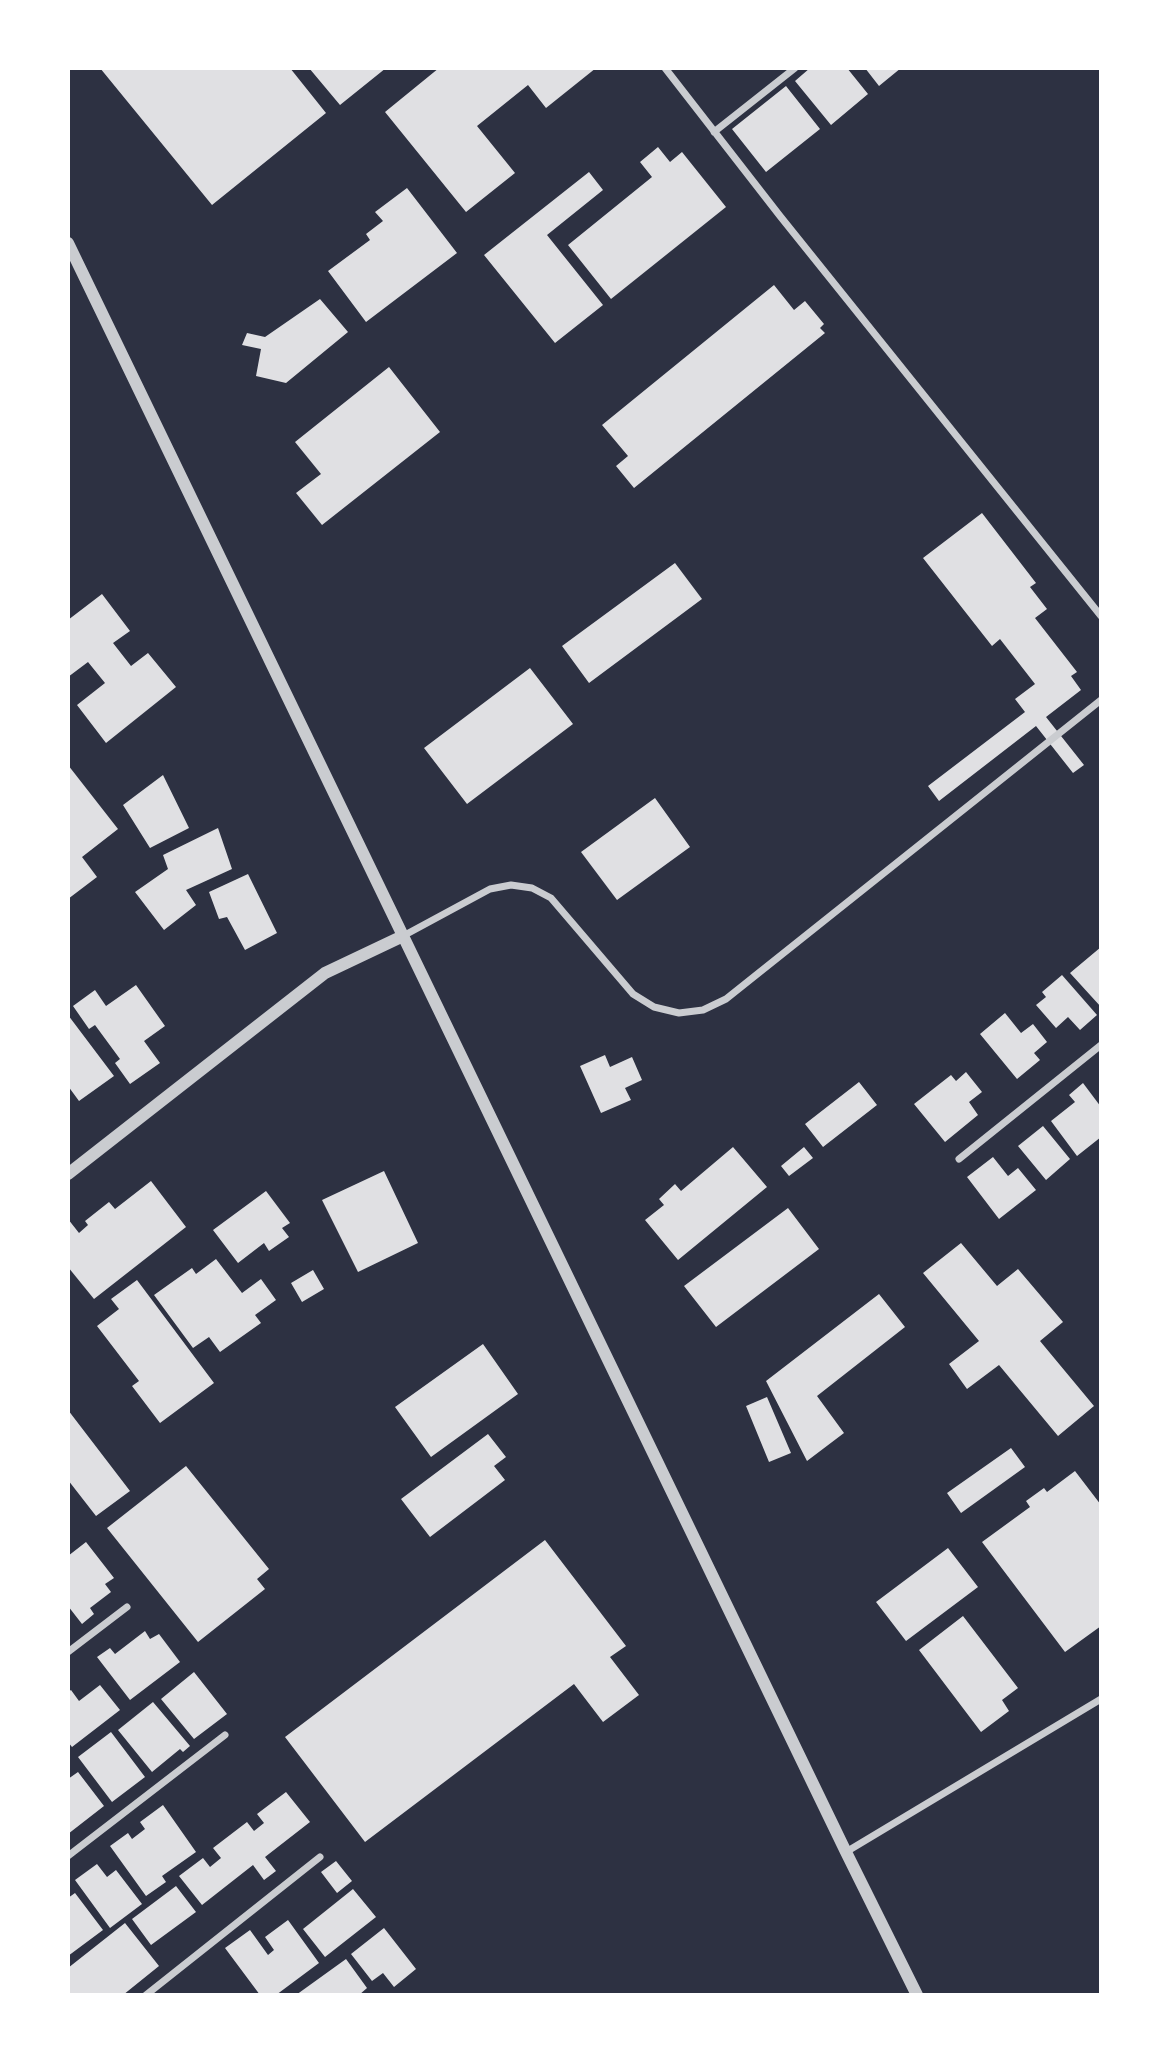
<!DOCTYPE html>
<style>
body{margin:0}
#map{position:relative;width:1169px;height:2063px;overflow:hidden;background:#2d3142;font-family:"Nunito Sans",sans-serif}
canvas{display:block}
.frame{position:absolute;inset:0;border:70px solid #fff;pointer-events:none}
</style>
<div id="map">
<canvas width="1169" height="2063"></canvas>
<div class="frame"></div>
</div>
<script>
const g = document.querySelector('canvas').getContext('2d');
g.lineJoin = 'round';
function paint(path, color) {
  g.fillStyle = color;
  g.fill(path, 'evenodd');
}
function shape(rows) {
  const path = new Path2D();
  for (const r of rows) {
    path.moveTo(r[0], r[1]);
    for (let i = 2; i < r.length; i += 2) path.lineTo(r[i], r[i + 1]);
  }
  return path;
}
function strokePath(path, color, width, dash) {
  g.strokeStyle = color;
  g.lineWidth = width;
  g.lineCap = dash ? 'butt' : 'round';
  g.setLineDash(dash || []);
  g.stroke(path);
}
paint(shape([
 [100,68,290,68,326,113,212,205],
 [309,68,386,68,340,105],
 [439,68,596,68,546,108,528,85,477,126,515,173,466,212,385,112],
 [810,68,847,68,868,94,831,125,795,81],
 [865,68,901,68,879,86],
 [786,86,820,129,766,172,732,129],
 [658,147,670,162,682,152,726,207,611,299,568,245,652,177,640,162],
 [589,172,603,190,547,235,603,305,555,343,484,255],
 [407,188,457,253,366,322,328,271,370,240,366,234,383,221,375,212],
 [774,285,794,310,805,301,824,324,820,328,825,333,634,488,616,466,628,456,602,425],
 [320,299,348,332,286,383,256,376,261,349,242,345,247,333,265,337],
 [389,367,440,432,322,525,296,493,321,474,295,442],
 [982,513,1036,583,1030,587,1047,609,1035,618,1077,672,1071,676,1081,690,1046,717,1084,765,1073,773,1036,726,939,801,928,786,1025,712,1015,699,1035,684,1000,639,992,646,923,558],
 [675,563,702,599,589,683,562,646],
 [102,594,130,631,113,643,131,666,148,653,176,687,106,743,77,705,105,683,88,662,68,677,68,620],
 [530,668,573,724,467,804,424,748],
 [68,765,118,829,82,857,97,877,68,899],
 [163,775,189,828,150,848,123,805],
 [655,798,690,847,617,900,581,852],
 [218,828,232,869,186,890,196,905,164,930,135,892,168,869,163,855],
 [248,874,277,933,245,950,227,917,219,919,209,892],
 [1101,947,1101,1007,1070,973],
 [1062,975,1097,1015,1080,1030,1068,1017,1056,1028,1036,1005,1046,997,1042,992],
 [136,985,165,1026,144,1041,160,1063,130,1084,115,1063,120,1059,95,1025,89,1029,73,1006,95,990,106,1006],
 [1005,1013,1021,1033,1033,1024,1047,1042,1034,1053,1040,1060,1017,1079,980,1034],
 [68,1015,114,1076,79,1101,68,1086],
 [605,1055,610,1067,632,1057,642,1080,625,1088,631,1100,601,1113,580,1066],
 [966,1072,982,1092,969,1102,978,1115,945,1142,914,1104,951,1075,956,1081],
 [859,1082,877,1105,823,1147,805,1124],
 [1083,1083,1101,1107,1101,1137,1077,1156,1051,1121,1075,1102,1069,1095],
 [1043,1126,1070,1159,1046,1180,1018,1146],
 [733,1147,767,1187,678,1260,645,1220,664,1205,659,1199,675,1184,681,1191],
 [804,1147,813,1158,789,1176,781,1166],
 [993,1157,1008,1176,1018,1168,1036,1190,999,1219,967,1177],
 [384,1171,418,1243,358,1272,322,1200],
 [151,1181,186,1227,94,1299,68,1267,68,1219,79,1233,88,1225,85,1221,109,1202,115,1209],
 [266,1191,290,1223,282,1228,289,1237,269,1251,264,1243,238,1263,213,1230],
 [788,1208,819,1249,716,1327,684,1286],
 [961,1243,997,1286,1018,1269,1063,1322,1040,1341,1094,1406,1058,1436,999,1365,967,1389,949,1364,979,1341,923,1273],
 [216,1259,242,1293,261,1279,276,1300,255,1315,261,1323,220,1352,209,1337,193,1348,154,1295,192,1268,196,1274],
 [313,1270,324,1289,302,1302,291,1283],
 [137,1280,214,1383,160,1423,132,1386,139,1381,97,1326,119,1309,111,1299],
 [879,1294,905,1327,817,1396,844,1433,807,1461,766,1381],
 [483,1344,518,1394,431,1457,395,1407],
 [767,1397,791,1453,769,1462,746,1406],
 [68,1410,130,1491,96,1516,68,1480],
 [488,1434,506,1457,494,1466,505,1480,430,1537,401,1499],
 [1011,1448,1025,1467,961,1513,947,1493],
 [186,1466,269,1569,257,1579,265,1589,198,1642,107,1528],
 [1075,1471,1101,1505,1101,1626,1065,1652,982,1542,1030,1507,1026,1501,1044,1488,1047,1492],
 [545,1540,626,1646,610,1657,639,1695,603,1722,574,1684,365,1842,285,1737],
 [86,1542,114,1578,105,1584,111,1592,90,1608,94,1614,82,1624,68,1606,68,1556],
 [948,1548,978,1587,906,1641,876,1602],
 [963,1616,1018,1688,1002,1700,1009,1711,981,1732,919,1650],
 [145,1631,150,1639,159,1634,180,1662,130,1700,97,1657,110,1648,115,1654],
 [194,1672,227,1714,194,1739,161,1699],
 [100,1685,120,1710,72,1747,68,1742,68,1692,71,1690,79,1701],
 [153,1702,190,1746,183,1752,180,1749,152,1772,118,1730],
 [111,1732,145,1777,112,1802,78,1757],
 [78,1772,104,1806,68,1834,68,1779],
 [286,1792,310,1822,265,1857,276,1871,264,1880,253,1865,202,1905,179,1876,203,1858,210,1867,221,1858,213,1848,247,1822,254,1831,264,1823,257,1814],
 [163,1805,196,1852,162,1876,166,1882,146,1896,110,1846,128,1833,132,1839,145,1829,140,1822],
 [336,1861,352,1881,337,1893,321,1872],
 [97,1864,107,1877,116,1870,142,1904,110,1928,75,1880],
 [176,1886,196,1912,151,1945,132,1919],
 [353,1889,376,1917,325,1957,303,1929],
 [75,1893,103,1930,68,1956,68,1898],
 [288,1920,319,1963,276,1995,260,1995,225,1948,250,1930,268,1955,274,1950,265,1937],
 [125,1923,159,1966,123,1995,68,1995,68,1968],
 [384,1928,416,1969,394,1987,383,1973,372,1981,351,1954],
 [346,1959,367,1988,359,1995,296,1995]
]), '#e0e0e3');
strokePath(shape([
 [665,68,780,216,1101,616],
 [714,132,795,68],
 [403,936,490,889,511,885,532,888,551,898,633,994,654,1007,679,1013,703,1010,726,999,1101,700],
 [959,1159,1101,1045],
 [68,1652,127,1607],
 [846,1852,1101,1699],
 [68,1856,225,1735],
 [146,1995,320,1857]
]), '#caccd0', 7);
strokePath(shape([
 [68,243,846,1852,917,1995],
 [68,1174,325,973,403,936]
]), '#caccd0', 12);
</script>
